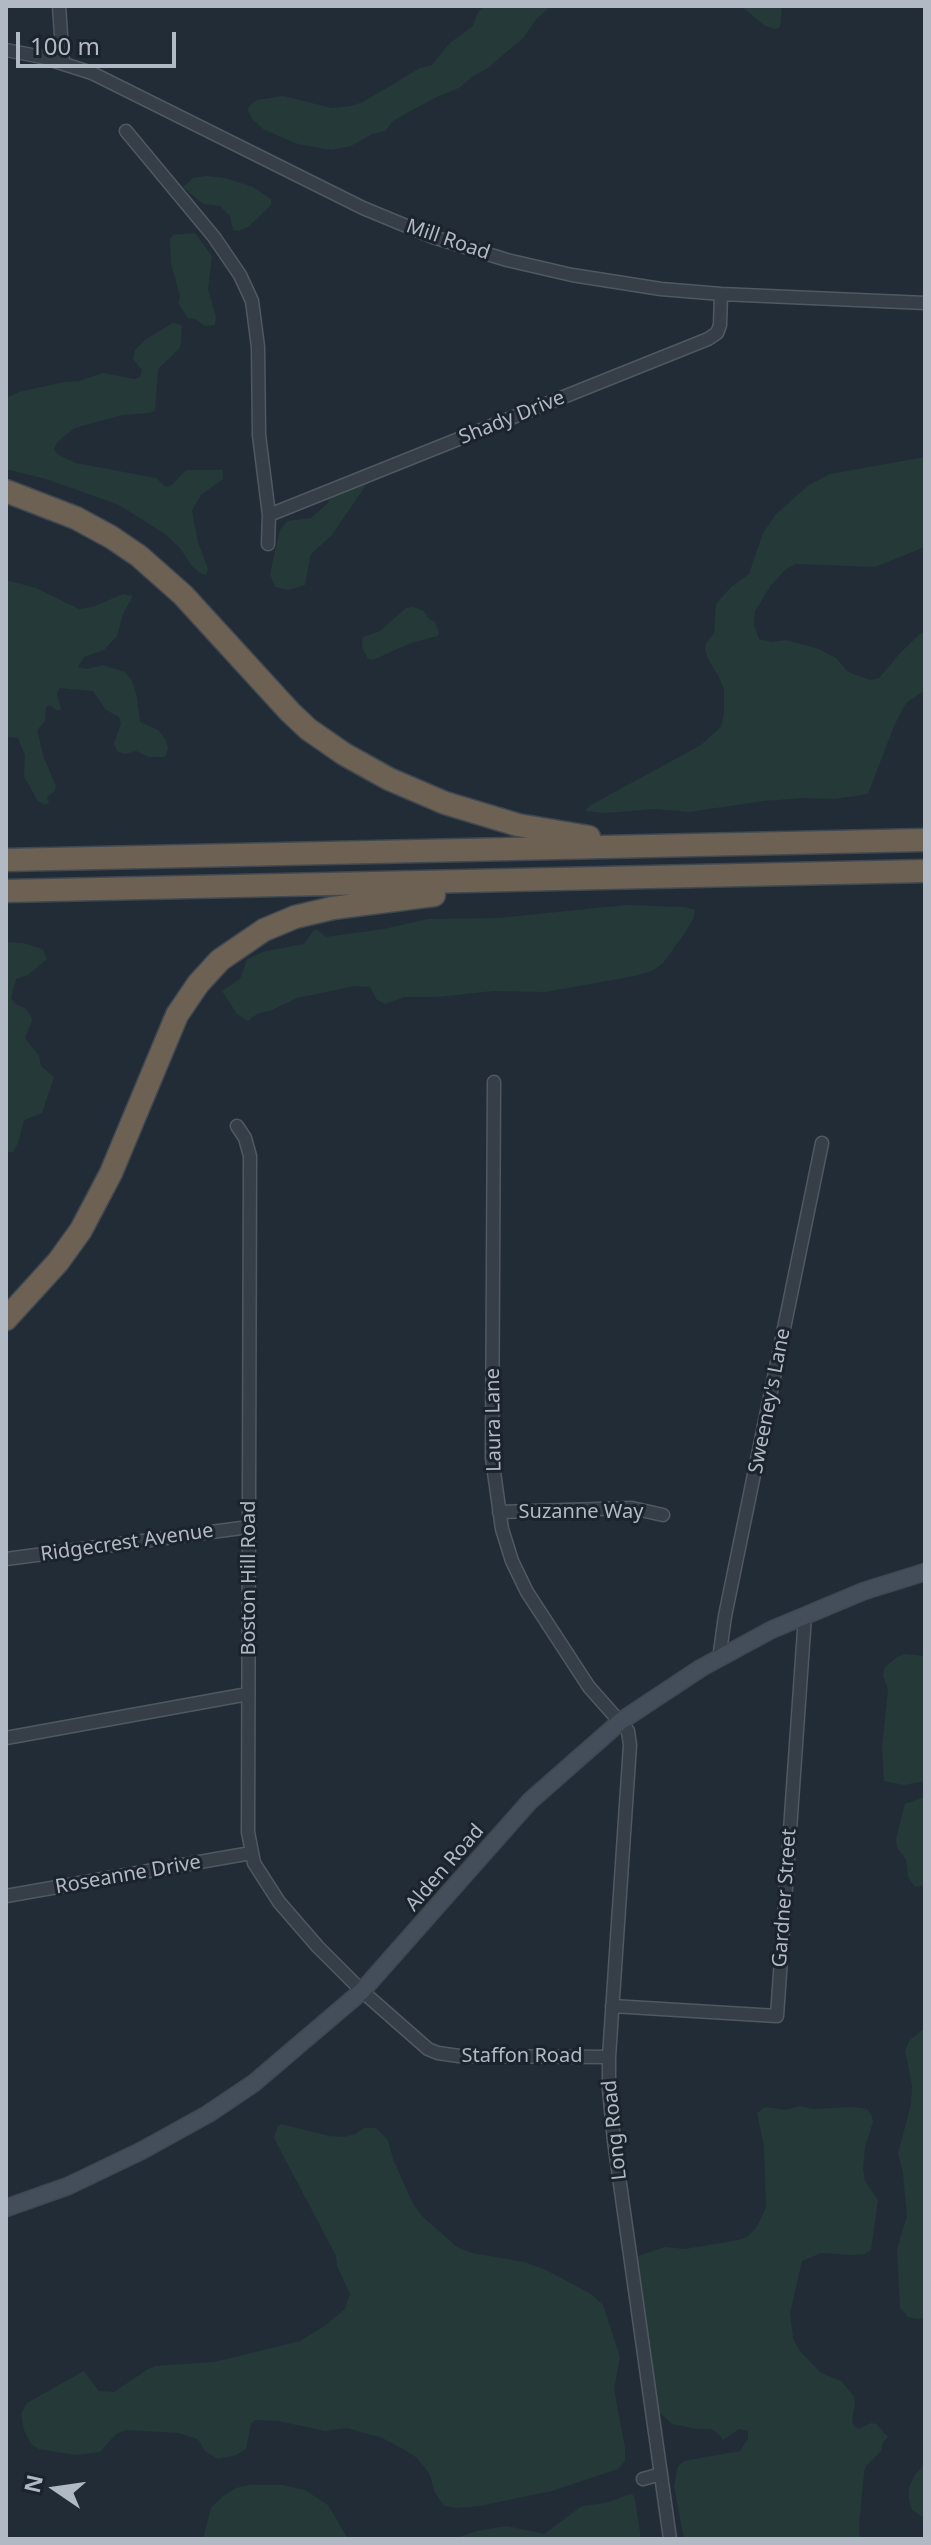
<!DOCTYPE html>
<style>
body{margin:0}
#map{position:relative;width:931px;height:2545px;overflow:hidden;background:#222c37;font-family:"Noto Sans",sans-serif}
canvas{display:block}
.frame{position:absolute;inset:0;border:8px solid #b0b9c4;pointer-events:none}
.north{position:absolute;left:16px;top:2449px;width:80px;height:80px;-webkit-text-stroke:6px #1b232c;paint-order:stroke;rotate:283deg;font-size:22px;font-weight:700;line-height:32px;text-align:center;color:#b0b9c4}
.north::after{content:'';display:block;margin:auto;width:28px;height:36px;background:#b0b9c4;clip-path:polygon(50% 0,100% 100%,50% 72%,0 100%)}
.scale{position:absolute;left:16px;top:32px;width:160px;height:36px;box-sizing:border-box;border:4px solid #b0b9c4;border-top:0;padding-left:10px;font-size:24px;line-height:28px;white-space:nowrap;color:#b0b9c4;-webkit-text-stroke:6px #1b232c;paint-order:stroke}
</style>
<div id="map">
<canvas width="931" height="2545"></canvas>
<div class="frame"></div>
<div class="north">N</div>
<div class="scale">100 m</div>
</div>
<script>
const g = document.querySelector('canvas').getContext('2d');
g.lineJoin = 'round';
function paint(path, color) {
  g.fillStyle = color;
  g.fill(path, 'evenodd');
}
function shape(rows) {
  const path = new Path2D();
  for (const r of rows) {
    path.moveTo(r[0], r[1]);
    for (let i = 2; i < r.length; i += 2) path.lineTo(r[i], r[i + 1]);
  }
  return path;
}
function strokePath(path, color, width, dash) {
  g.strokeStyle = color;
  g.lineWidth = width;
  g.lineCap = dash ? 'butt' : 'round';
  g.setLineDash(dash || []);
  g.stroke(path);
}
function label(font, color, halo, rows, align = 'center') {
  g.font = font + ' "Noto Sans",sans-serif';
  g.lineWidth = 6;
  g.setLineDash([]);
  g.textBaseline = 'middle';
  g.strokeStyle = halo;
  g.fillStyle = color;
  for (const [text, x, y, turn = 0] of rows) {
    g.save();
    g.translate(x, y);
    g.rotate((+turn || 0) * Math.PI / 180);
    g.textAlign = isNaN(turn) ? turn : align;
    if (halo) g.strokeText(text, 0, 0);
    g.fillText(text, 0, 0);
    g.restore();
  }
}
paint(shape([
 [484,6,551,6,537,18,524,37,488,68,473,76,459,88,439,96,403,115,393,121,385,131,372,134,351,146,331,150,298,144,283,138,263,129,252,119,248,110,250,105,257,100,283,96,332,108,351,106,363,102,420,68,432,65,450,43,473,26,477,14],
 [741,6,782,6,780,27,776,29,765,26],
 [206,176,225,178,253,187,271,199,271,205,248,227,238,231,233,230,230,216,220,206,203,204,183,187,193,178],
 [195,233,212,256,208,290,216,316,215,325,205,326,195,319,188,318,178,303,180,296,171,264,170,239,173,235],
 [173,323,182,325,181,343,179,349,158,369,155,411,149,413,122,415,75,428,58,441,54,449,57,454,76,463,156,478,166,487,172,485,186,470,223,470,223,479,201,495,192,511,198,542,208,569,206,575,200,573,192,566,180,548,165,534,119,505,46,479,6,469,6,398,19,392,64,382,79,381,103,373,135,379,140,377,142,370,133,359,135,350,146,339],
 [925,457,925,547,875,567,796,564,786,569,771,585,755,611,754,625,759,639,772,642,786,640,819,649,836,658,848,672,870,680,879,678,901,652,921,633,925,633,925,690,906,703,894,726,868,794,835,799,803,798,764,801,689,812,654,809,605,813,585,811,589,806,701,745,721,727,724,713,724,690,719,677,708,659,705,650,706,643,714,634,716,604,731,587,749,574,763,533,776,514,809,485,830,474],
 [365,479,366,485,332,535,311,554,305,585,289,590,275,587,270,574,280,530,287,521,311,518,328,503,332,490],
 [6,580,36,588,79,609,93,607,123,594,133,596,123,614,117,636,104,650,84,657,78,667,86,669,103,665,125,672,132,681,137,697,140,722,158,730,166,740,168,749,165,757,149,757,136,751,125,754,118,752,114,744,121,723,119,717,106,710,93,691,60,688,57,694,61,710,56,710,50,705,46,707,45,721,37,730,44,758,56,786,54,792,47,797,49,803,45,805,38,801,24,777,25,755,18,738,6,737],
 [413,607,424,611,428,618,435,622,439,633,437,636,411,643,373,660,368,659,362,647,363,637,380,631,406,608],
 [626,905,685,907,695,910,693,919,684,934,663,963,654,970,635,976,545,992,493,991,438,997,405,997,385,1004,377,1000,370,987,355,986,297,998,272,1010,257,1014,248,1021,237,1014,222,991,240,979,247,959,266,951,304,944,314,930,316,929,326,937,384,929,428,919,499,918],
 [6,942,23,943,43,949,47,959,28,975,16,979,11,998,15,1004,25,1008,31,1016,32,1021,25,1038,39,1056,41,1066,54,1077,42,1113,24,1120,18,1143,13,1152,6,1152],
 [905,1654,925,1656,925,1781,904,1785,884,1781,882,1747,888,1690,883,1675,885,1667,897,1657],
 [925,1797,925,1885,915,1887,908,1877,906,1859,897,1848,896,1839,905,1804],
 [922,2030,925,2030,925,2318,919,2319,908,2317,900,2308,897,2249,907,2216,903,2174,898,2153,911,2105,912,2086,905,2050,910,2040],
 [799,2106,813,2109,853,2107,867,2109,871,2114,873,2122,865,2147,863,2170,865,2181,878,2200,871,2250,865,2254,852,2255,821,2253,802,2261,790,2313,793,2338,800,2351,821,2373,841,2381,853,2395,855,2402,852,2422,854,2426,859,2429,871,2423,876,2424,888,2437,883,2442,881,2451,866,2466,864,2472,859,2526,860,2539,684,2539,674,2486,678,2466,684,2461,740,2451,748,2439,748,2431,739,2429,723,2440,718,2433,710,2429,697,2429,672,2424,660,2413,647,2376,635,2268,638,2256,665,2247,685,2249,738,2240,747,2237,757,2227,766,2207,764,2146,757,2113,765,2107,786,2110],
 [281,2124,330,2136,344,2137,355,2134,365,2128,376,2128,388,2140,393,2159,413,2204,423,2217,457,2247,472,2253,524,2262,544,2269,591,2294,603,2305,620,2357,614,2389,625,2448,625,2461,618,2469,552,2491,479,2506,456,2508,444,2506,435,2492,429,2473,417,2458,403,2449,382,2438,347,2428,325,2431,278,2421,255,2420,251,2424,246,2449,236,2455,218,2459,205,2451,198,2439,178,2433,126,2430,116,2434,100,2452,76,2455,39,2449,31,2444,24,2430,21,2414,27,2403,84,2371,99,2391,114,2392,148,2369,156,2366,214,2362,300,2341,326,2325,345,2309,350,2294,337,2266,336,2256,274,2138,277,2128],
 [925,2464,925,2518,912,2510,909,2500,909,2487,914,2476],
 [249,2485,282,2485,305,2490,328,2505,348,2539,203,2539,211,2508,222,2497,236,2488],
 [630,2494,633,2495,635,2499,641,2539,454,2539,477,2531,507,2526,544,2534,582,2506,606,2503]
]), '#253939');
const street = shape([
 [59,6,63,63],
 [6,50,42,57,92,73,363,208,433,237,507,260,572,275,661,289,721,294,925,303],
 [126,131,214,237,240,275,252,301,258,347,259,435,269,515,268,544],
 [269,515,708,339,717,333,720,325,721,294],
 [494,1082,492,1458,502,1529,512,1561,527,1592,589,1687,628,1731,630,1745,609,2057,609,2089,614,2141,670,2539],
 [237,1126,245,1138,250,1156,248,1832,254,1863,279,1902,318,1947,362,1991,428,2049,438,2053,459,2056,609,2057],
 [499,1512,632,1508,663,1515],
 [6,1559,249,1527],
 [719,1659,725,1616,822,1143],
 [6,1738,248,1694],
 [6,1896,251,1853],
 [612,2006,777,2016,805,1616],
 [643,2479,661,2474]
]);
const secondary = shape([
 [6,2208,68,2186,141,2151,208,2114,254,2083,362,1991,530,1801,621,1721,701,1668,771,1630,864,1591,925,1572]
]);
const highway = shape([
 [6,491,76,518,111,537,139,556,183,595,290,712,308,729,344,754,389,779,445,803,518,825,589,837],
 [6,860,925,840],
 [6,891,925,871],
 [6,1319,58,1262,81,1230,111,1173,177,1015,198,984,220,960,264,930,295,917,333,908,434,895]
]);
strokePath(street, '#505962', 15);
strokePath(secondary, '#3f4751', 19);
strokePath(highway, '#404952', 25);
strokePath(street, '#363e48', 12);
strokePath(secondary, '#444e5a', 16);
strokePath(highway, '#6d6153', 22);
label('20px', '#b0b9c4', '#1b232c', [
 ["Mill Road",448,240,19],
 ["Shady Drive",512,418,-22],
 ["Sweeney's Lane",770,1401,-79],
 ["Laura Lane",494,1420,-91],
 ["Suzanne Way",581,1512],
 ["Ridgecrest Avenue",127,1543,-8],
 ["Boston Hill Road",249,1578,-90],
 ["Alden Road",445,1868,-49],
 ["Roseanne Drive",128,1875,-10],
 ["Gardner Street",785,1898,-86],
 ["Staffon Road",522,2056],
 ["Long Road",615,2130,-96]
]);
</script>
